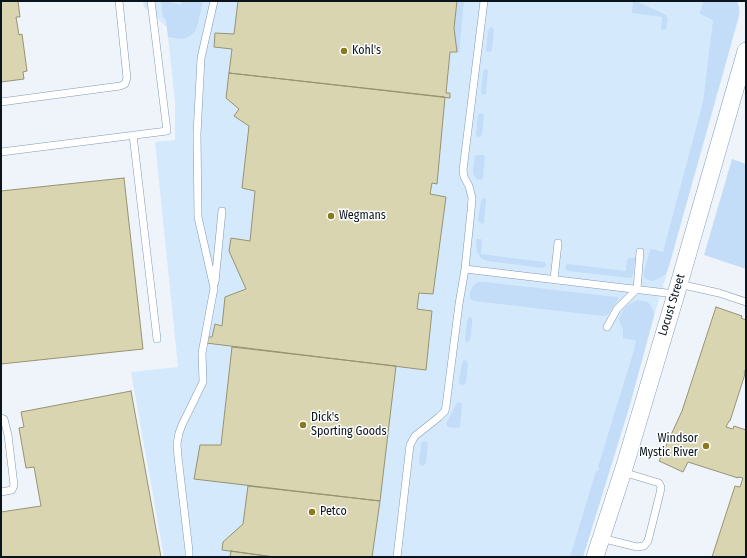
<!DOCTYPE html>
<style>
body{margin:0}
#map{position:relative;width:747px;height:558px;overflow:hidden;background:#eef4fa;font-family:"Fira Sans Condensed",sans-serif}
canvas{display:block}
.frame{position:absolute;inset:0;border:2px solid #0a141d;pointer-events:none}
</style>
<div id="map">
<canvas width="747" height="558"></canvas>
<div class="frame"></div>
</div>
<script>
const g = document.querySelector('canvas').getContext('2d');
g.lineJoin = 'round';
function paint(path, color) {
  g.fillStyle = color;
  g.fill(path, 'evenodd');
}
function shape(rows) {
  const path = new Path2D();
  for (const r of rows) {
    path.moveTo(r[0], r[1]);
    for (let i = 2; i < r.length; i += 2) path.lineTo(r[i], r[i + 1]);
  }
  return path;
}
function strokePath(path, color, width, dash) {
  g.strokeStyle = color;
  g.lineWidth = width;
  g.lineCap = dash ? 'butt' : 'round';
  g.setLineDash(dash || []);
  g.stroke(path);
}
function label(font, color, halo, rows, align = 'center') {
  g.font = font + ' "Fira Sans Condensed",sans-serif';
  g.lineWidth = 3;
  g.setLineDash([]);
  g.textBaseline = 'middle';
  g.strokeStyle = halo;
  g.fillStyle = color;
  for (const [text, x, y, turn = 0] of rows) {
    g.save();
    g.translate(x, y);
    g.rotate((+turn || 0) * Math.PI / 180);
    g.textAlign = isNaN(turn) ? turn : align;
    if (halo) g.strokeText(text, 0, 0);
    g.fillText(text, 0, 0);
    g.restore();
  }
}
paint(shape([
 [143,1,737,1,740,11,738,21,669,266,654,316,629,408,583,557,164,557,131,372,178,367,155,142,175,140,175,103,167,27,144,7]
]), '#d5e9fd');
paint(shape([
 [161,1,170,1,170,2,181,5,182,1,203,1,197,27,195,31,190,36,182,39,168,37,166,20,163,17],
 [457,1,464,1,459,53,457,52,454,28],
 [633,1,636,1,666,15,668,19,666,29,663,30,661,29,662,17,632,13],
 [704,1,737,1,739,7,739,15,669,266,666,274,663,276,658,279,652,281,646,279,643,275,650,250,651,249,652,249,663,252,703,102,713,20,700,14,700,12],
 [491,27,492,27,494,30,492,50,491,51,488,52,486,51,486,49,488,30],
 [485,69,487,69,488,72,486,92,486,94,482,95,481,91,483,72],
 [481,113,483,114,484,115,482,135,480,137,476,136,476,134,478,115],
 [475,155,483,155,485,156,483,178,481,180,476,179,473,173,473,169],
 [732,159,746,164,746,269,704,255],
 [484,198,486,199,486,202,484,221,484,223,482,224,479,222,478,220,481,201],
 [477,239,481,239,482,242,481,254,544,262,545,262,546,265,545,267,542,268,487,261,481,258,477,252,476,240],
 [629,258,636,258,634,266,633,275,631,278,568,271,566,270,565,269,566,265,568,264,626,271,627,260],
 [478,282,485,282,617,297,619,298,608,314,603,316,474,301,470,298,470,292,473,286],
 [638,300,647,302,650,304,653,310,654,316,651,327,629,408,583,557,570,557,596,471,598,471,599,468,598,467,634,350,636,341,623,338,623,329,619,321,619,319,623,310,627,306,633,302],
 [469,317,472,318,472,325,470,340,468,342,466,342,465,339,467,320],
 [464,360,467,361,468,364,466,383,463,385,462,385,459,383,459,381,462,363],
 [459,402,462,404,460,427,457,428,448,427,446,424,456,404],
 [424,441,427,442,428,445,426,463,423,466,420,465,419,463,421,444]
]), '#c3ddf8');
const building = shape([
 [1,1,18,1,20,17,16,17,19,35,22,34,27,71,23,72,24,79,1,82,1,1],
 [238,1,457,1,454,28,457,52,450,52,446,93,450,93,450,98,229,73,232,49,214,47,215,33,234,34,238,1],
 [229,73,445,97,437,184,432,183,430,194,446,197,433,294,419,293,417,309,432,311,426,370,206,343,207,337,212,337,215,324,222,326,225,297,246,289,229,251,231,238,250,241,255,191,242,188,249,126,234,116,239,109,226,98,229,73],
 [124,178,143,349,1,364,1,191,124,178],
 [716,307,742,316,741,318,746,320,746,368,744,373,745,374,730,421,729,421,726,427,733,429,734,426,746,430,746,557,712,557,735,486,740,487,743,478,738,477,738,478,688,462,683,472,659,461,682,411,716,307],
 [232,347,396,366,380,501,194,479,200,445,221,445,232,347],
 [131,391,161,557,1,557,1,512,41,506,34,467,26,468,19,428,24,427,21,412,131,391],
 [248,486,380,501,372,557,274,557,222,550,223,542,243,524,248,486],
 [231,551,274,557,230,557,231,551]
]);
paint(building, '#dad5b1');
strokePath(building, '#979371', 1);
const service = shape([
 [1,102,120,86,125,84,127,78,119,1],
 [133,135,157,339],
 [1,152,167,131,151,1],
 [465,269,675,294],
 [554,279,558,243],
 [215,282,222,211],
 [679,284,719,293,746,302],
 [607,327,617,309,637,289,640,252],
 [1,418,4,419,8,435,14,485,12,490,1,492],
 [601,538,637,547,644,546,648,541,660,493,661,487,659,483,623,472],
 [189,557,189,551,178,457,177,444,179,433,182,425,203,382,202,353,214,288,198,217,197,134,201,58,214,1],
 [397,557,410,445,415,436,439,417,445,411,446,406,459,304,465,269,471,211,472,198,469,186,464,177,463,170,484,1]
]);
const tertiary = shape([
 [595,557,625,465,679,284,746,51]
]);
strokePath(service, '#809ab4', 8);
strokePath(tertiary, '#809ab4', 18);
strokePath(service, '#fff', 7);
strokePath(tertiary, '#fff', 17);
for (const [x, y, r, color] of [
 [344,51,4,"#877a1f"],
 [331,216,4,"#877a1f"],
 [303,425,4,"#877a1f"],
 [706,446,4,"#877a1f"],
 [312,512,4,"#877a1f"]
]) {
  const dot = new Path2D();
  dot.arc(x, y, r, 0, 2 * Math.PI);
  g.fillStyle = color;
  g.fill(dot);
  strokePath(dot, '#fff', 1.5);
}
label('12px', '#0a141d', '#fff', [
 ["Kohl's",352,51],
 ["Wegmans",339,216],
 ["Dick's",311,418],
 ["Sporting Goods",311,432],
 ["Windsor",698,439,"right"],
 ["Mystic River",698,453,"right"],
 ["Petco",320,512]
], 'left');
label('12px', '#0a141d', '#fff', [
 ["Locust Street",672,305,-73]
]);
</script>
